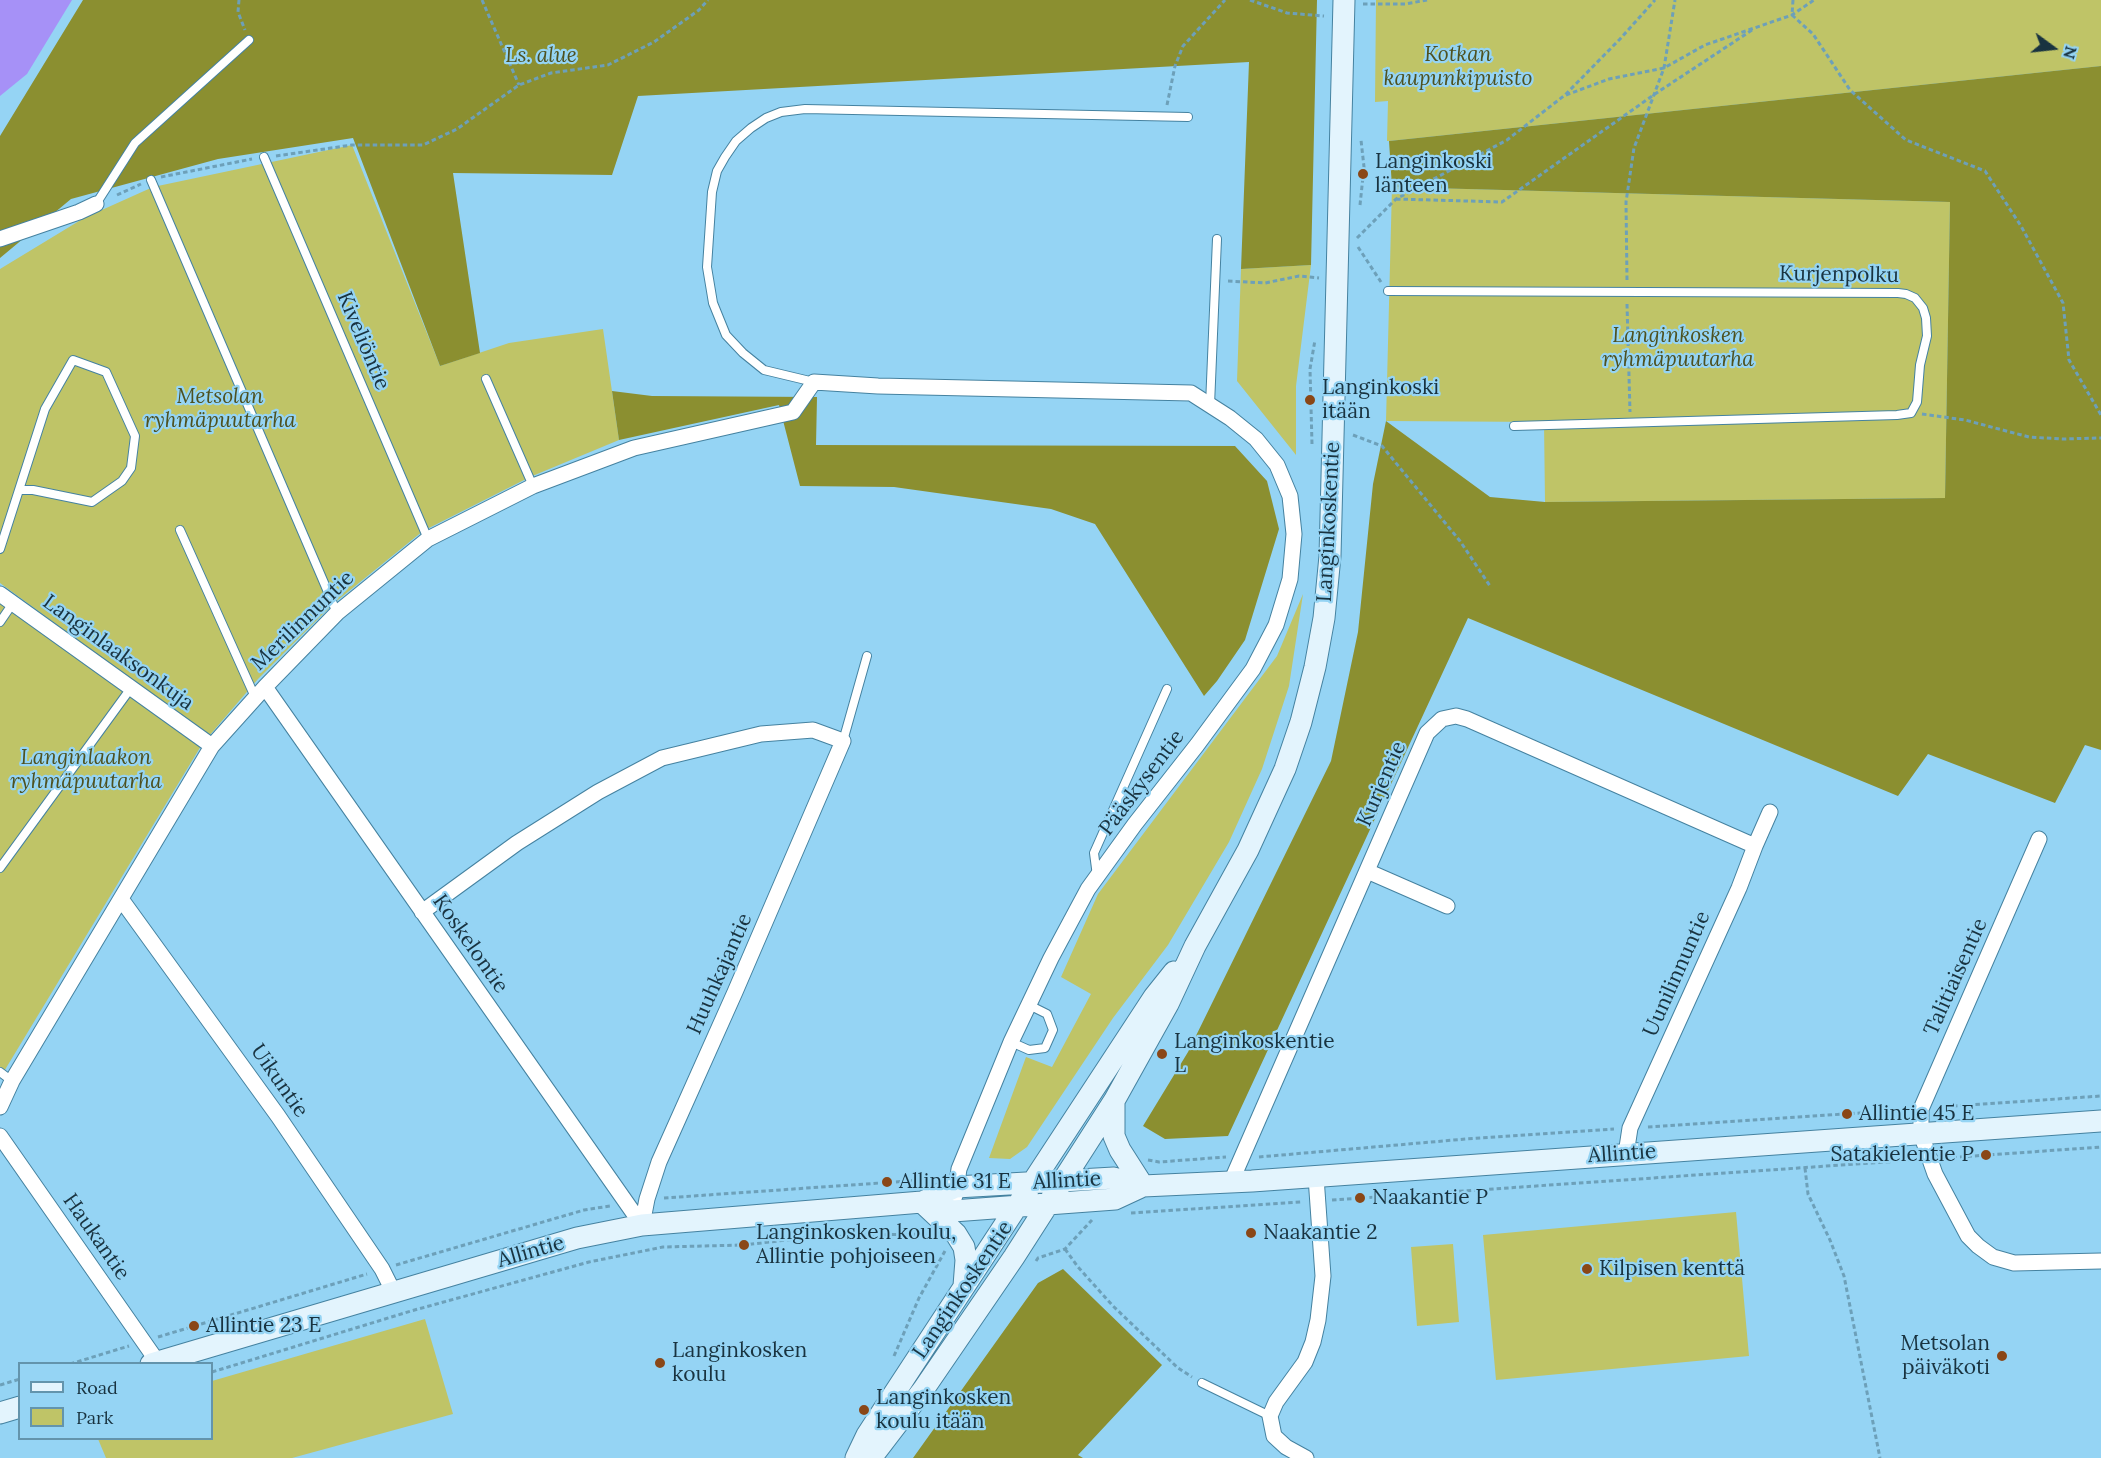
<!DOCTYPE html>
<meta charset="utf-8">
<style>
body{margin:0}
#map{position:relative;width:2101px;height:1458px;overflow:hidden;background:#95d4f4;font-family:Lora,serif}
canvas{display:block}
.legend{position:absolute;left:18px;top:1362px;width:195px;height:78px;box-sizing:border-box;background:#95d4f4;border:2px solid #6394ac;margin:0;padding:8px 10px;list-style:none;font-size:18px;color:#193340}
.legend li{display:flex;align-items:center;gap:12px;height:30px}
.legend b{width:30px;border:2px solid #6394ac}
.north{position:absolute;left:2023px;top:18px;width:60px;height:60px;-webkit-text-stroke:4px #95d4f4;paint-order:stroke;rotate:105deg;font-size:16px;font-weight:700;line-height:24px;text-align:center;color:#193340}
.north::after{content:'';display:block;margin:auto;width:21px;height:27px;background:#193340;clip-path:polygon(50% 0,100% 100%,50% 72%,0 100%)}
</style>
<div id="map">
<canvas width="2101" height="1458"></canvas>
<ul class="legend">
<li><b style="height:8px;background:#e3f4fd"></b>Road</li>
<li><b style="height:16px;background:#bfc467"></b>Park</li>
</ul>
<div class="north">N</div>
</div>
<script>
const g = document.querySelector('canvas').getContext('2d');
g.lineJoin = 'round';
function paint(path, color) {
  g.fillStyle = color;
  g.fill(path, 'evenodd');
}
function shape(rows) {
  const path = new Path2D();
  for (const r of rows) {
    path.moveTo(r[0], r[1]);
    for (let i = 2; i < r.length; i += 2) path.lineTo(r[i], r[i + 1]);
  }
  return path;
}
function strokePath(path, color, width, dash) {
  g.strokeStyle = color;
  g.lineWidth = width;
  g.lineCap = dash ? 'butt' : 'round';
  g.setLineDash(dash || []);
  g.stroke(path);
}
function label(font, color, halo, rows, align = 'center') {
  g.font = font + ' Lora,serif';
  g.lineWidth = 4.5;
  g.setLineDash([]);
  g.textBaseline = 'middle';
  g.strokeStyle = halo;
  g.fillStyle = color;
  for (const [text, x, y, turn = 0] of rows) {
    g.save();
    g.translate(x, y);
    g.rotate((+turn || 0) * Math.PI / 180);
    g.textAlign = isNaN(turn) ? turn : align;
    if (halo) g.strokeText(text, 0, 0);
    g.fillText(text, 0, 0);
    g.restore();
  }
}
paint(shape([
 [1376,0,2101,0,2101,66,1389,141,1387,141,1388,101,1375,102],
 [352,145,440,366,509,343,603,329,619,440,530,477,423,531,333,604,258,679,209,736,0,583,0,269,84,218,153,187],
 [1392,187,1950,202,1945,498,1545,502,1544,422,1386,421],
 [1311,265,1296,386,1296,455,1237,381,1241,269],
 [1303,594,1289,686,1262,769,1229,842,1168,945,1113,1018,1027,1147,1010,1159,989,1158,1026,1057,1052,1067,1091,994,1061,977,1098,894,1277,656],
 [0,601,201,746,0,1078],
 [1736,1212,1749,1356,1496,1380,1483,1235],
 [1453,1244,1459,1322,1417,1326,1411,1247],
 [425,1319,453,1414,292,1458,106,1458,98,1439,212,1438,212,1381]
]), '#bfc467');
paint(shape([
 [83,0,1317,0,1311,265,1241,269,1249,62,638,96,612,175,453,173,480,353,440,366,353,138,218,159,71,199,0,258,0,136],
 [2101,66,2101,750,2085,745,2055,803,1928,754,1898,796,1468,618,1228,1136,1165,1139,1143,1126,1188,1052,1331,761,1358,632,1373,484,1386,421,1490,497,1545,502,1945,498,1950,202,1392,187,1389,141],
 [612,391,652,396,817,397,816,445,1235,446,1267,481,1279,529,1245,640,1217,681,1204,696,1095,524,1051,509,894,487,800,486,779,405,619,440],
 [1063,1269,1162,1365,1078,1455,1083,1458,913,1458,1038,1283]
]), '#8b8f30');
paint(shape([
 [0,0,72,0,27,74,0,96]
]), '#a691f7');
const lane = shape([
 [264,157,428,539],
 [151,180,337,613],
 [96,204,135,143,249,40],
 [1388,291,1898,293,1906,294,1915,298,1923,308,1926,318,1927,336,1920,365,1917,402,1911,413,1897,415,1514,426],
 [486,379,533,486],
 [814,382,764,370,743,353,726,335,713,303,707,267,712,192,717,171,725,157,736,141,751,128,766,118,781,112,805,109,1188,117],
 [1210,405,1217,239],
 [180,530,255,697],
 [0,549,45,409,73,360,106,372,135,436,131,468,122,481,92,502,33,490,20,490],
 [0,622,13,603],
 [843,741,867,656],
 [0,868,131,688],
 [1097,876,1094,853,1167,689],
 [1011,1042,1029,1050,1045,1048,1053,1030,1047,1014,1029,1005],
 [0,1072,12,1081],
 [1202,1383,1270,1416]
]);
const street = shape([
 [0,239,79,212,96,204],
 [0,594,212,746],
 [265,687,642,1225],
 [2039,839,1921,1109,1921,1134,1935,1174,1968,1236,1978,1246,1993,1257,2014,1263,2101,1261],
 [1367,871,1447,906],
 [121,899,278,1116,382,1269,394,1293],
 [422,912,517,843,598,792,662,758,761,734,813,730,843,741,735,992,659,1162,647,1199,642,1225],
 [0,1107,12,1081,212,746,265,687,337,613,428,539,533,486,634,448,793,412,814,382,878,386,1191,393,1230,418,1256,439,1277,465,1290,496,1294,534,1290,579,1276,625,1253,669,1197,745,1135,824,1088,889,1051,958,1011,1042,959,1169,955,1196],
 [0,1136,157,1361],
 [1626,1154,1630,1128,1739,888,1755,846,1770,812],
 [1231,1182,1427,733,1442,719,1456,716,1467,719,1755,846],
 [1306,1458,1286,1447,1274,1436,1270,1416,1276,1402,1305,1362,1313,1342,1318,1320,1323,1276,1316,1177]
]);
const secondary = shape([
 [1114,1101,1114,1136,1120,1150,1143,1186],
 [922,1202,953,1211,1115,1199,1143,1186],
 [925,1205,956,1234,964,1247,966,1260,964,1286],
 [151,1364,577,1238,642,1225,922,1202,956,1187,1114,1178,1143,1186,1252,1181,2101,1121],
 [0,1413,20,1407],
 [856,1458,867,1435,1154,997,1174,972],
 [871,1458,923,1390,1014,1257,1114,1101,1168,1004,1195,946,1248,850,1285,769,1301,722,1315,667,1324,618,1330,556,1344,0]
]);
strokePath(lane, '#4582a0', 10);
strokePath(street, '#4582a0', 17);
strokePath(secondary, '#4582a0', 23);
strokePath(shape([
 [239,0,238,12,245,30],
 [482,0,519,85],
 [1250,0,1287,13,1324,16],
 [1793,0,1792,15,1813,34,1850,90,1906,140,1985,171,2021,226,2063,303,2069,360,2101,415],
 [1363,4,1405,4,1427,0],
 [1566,95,1609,79,1664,68,1705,45,1792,15,1814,0],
 [1167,105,1175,66,1183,46,1225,0],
 [276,156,352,145,423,145,457,129,519,85,551,73,608,65,654,42,699,10,708,0],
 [161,177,252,159],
 [117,195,141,184],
 [1396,199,1502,202,1655,94,1752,30],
 [1360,205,1364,167,1361,140],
 [1357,238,1396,199,1507,140,1565,95,1620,39,1655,0],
 [1358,247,1381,282],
 [1627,280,1626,202,1634,148,1664,68,1675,0],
 [1228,281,1265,283,1299,276,1319,278],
 [1627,304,1630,412],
 [1922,414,1965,420,2029,437,2062,439,2101,438],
 [1353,435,1382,446,1460,541,1490,586],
 [1312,444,1310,369,1315,340],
 [1938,1107,2101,1096],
 [1648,1127,1905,1110],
 [1259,1157,1466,1139,1614,1129],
 [1945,1158,2101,1147],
 [1148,1160,1159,1162,1226,1157],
 [1805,1168,1808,1194,1830,1240,1844,1276,1880,1458],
 [664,1198,923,1180],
 [1332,1200,1915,1160],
 [1131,1213,1301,1202],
 [1065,1249,1078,1267,1113,1306,1178,1368,1192,1377],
 [1036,1261,1038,1258,1065,1249,1092,1220],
 [396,1265,584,1210,610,1206],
 [158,1337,367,1274],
 [894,1356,919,1298,945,1251],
 [70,1364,129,1346],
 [212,1372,411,1311,589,1262,663,1247,744,1245,804,1238,871,1235,921,1234,929,1236],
 [0,1385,20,1379]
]), '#6da0b9', 3, [4.5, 3]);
strokePath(lane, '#fff', 8);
strokePath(street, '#fff', 15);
strokePath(secondary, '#e3f4fd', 21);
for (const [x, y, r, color] of [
 [1363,174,6,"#8a4717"],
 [1310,400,6,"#8a4717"],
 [1162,1054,6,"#8a4717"],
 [1847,1114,6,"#8a4717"],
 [1986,1155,6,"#8a4717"],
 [887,1182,6,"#8a4717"],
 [1360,1198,6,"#8a4717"],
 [1251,1233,6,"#8a4717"],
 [744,1245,6,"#8a4717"],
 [1587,1269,6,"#8a4717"],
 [194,1326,6,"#8a4717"],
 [2002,1356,6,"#8a4717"],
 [660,1363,6,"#8a4717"],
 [864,1410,6,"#8a4717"]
]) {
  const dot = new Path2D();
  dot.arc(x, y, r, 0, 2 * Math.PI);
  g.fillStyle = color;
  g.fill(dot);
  strokePath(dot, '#95d4f4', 2);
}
label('italic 21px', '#4e511f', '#95d4f4', [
 ["Kotkan",1458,55],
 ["kaupunkipuisto",1458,79],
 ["Ls. alue",541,56],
 ["Langinkosken",1678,336],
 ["ryhmäpuutarha",1678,360],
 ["Metsolan",220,397],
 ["ryhmäpuutarha",220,421],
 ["Langinlaakon",86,758],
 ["ryhmäpuutarha",86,782]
]);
label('21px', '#193340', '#95d4f4', [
 ["Langinkoski",1375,162],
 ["länteen",1375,186],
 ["Langinkoski",1322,388],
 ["itään",1322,412],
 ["Langinkoskentie",1174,1042],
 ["L",1174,1066],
 ["Allintie 45 E",1859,1114],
 ["Satakielentie P",1974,1155,"right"],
 ["Allintie 31 E",899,1182],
 ["Naakantie P",1372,1198],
 ["Langinkosken koulu,",756,1233],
 ["Allintie pohjoiseen",756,1257],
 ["Naakantie 2",1263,1233],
 ["Kilpisen kenttä",1599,1269],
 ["Allintie 23 E",206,1326],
 ["Metsolan",1990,1344,"right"],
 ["päiväkoti",1990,1368,"right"],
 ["Langinkosken",672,1351],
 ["koulu",672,1375],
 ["Langinkosken",876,1398],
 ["koulu itään",876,1422]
], 'left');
label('21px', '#193340', '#95d4f4', [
 ["Kurjenpolku",1839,275,1],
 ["Kiveliöntie",363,341,67],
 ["Langinkoskentie",1329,522,-87],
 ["Merilinnuntie",303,621,-44],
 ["Langinlaaksonkuja",118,653,36],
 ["Pääskysentie",1142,783,-53],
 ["Kurjentie",1382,784,-66],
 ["Koskelontie",470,944,55],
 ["Huuhkajantie",720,974,-66],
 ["Uunilinnuntie",1677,974,-66],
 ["Talitiaisentie",1956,977,-66],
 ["Uikuntie",279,1081,55],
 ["Allintie",1622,1154,-4],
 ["Allintie",1067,1181,-3],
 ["Haukantie",96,1237,55],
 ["Allintie",531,1252,-16],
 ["Langinkoskentie",963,1290,-56]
]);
</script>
